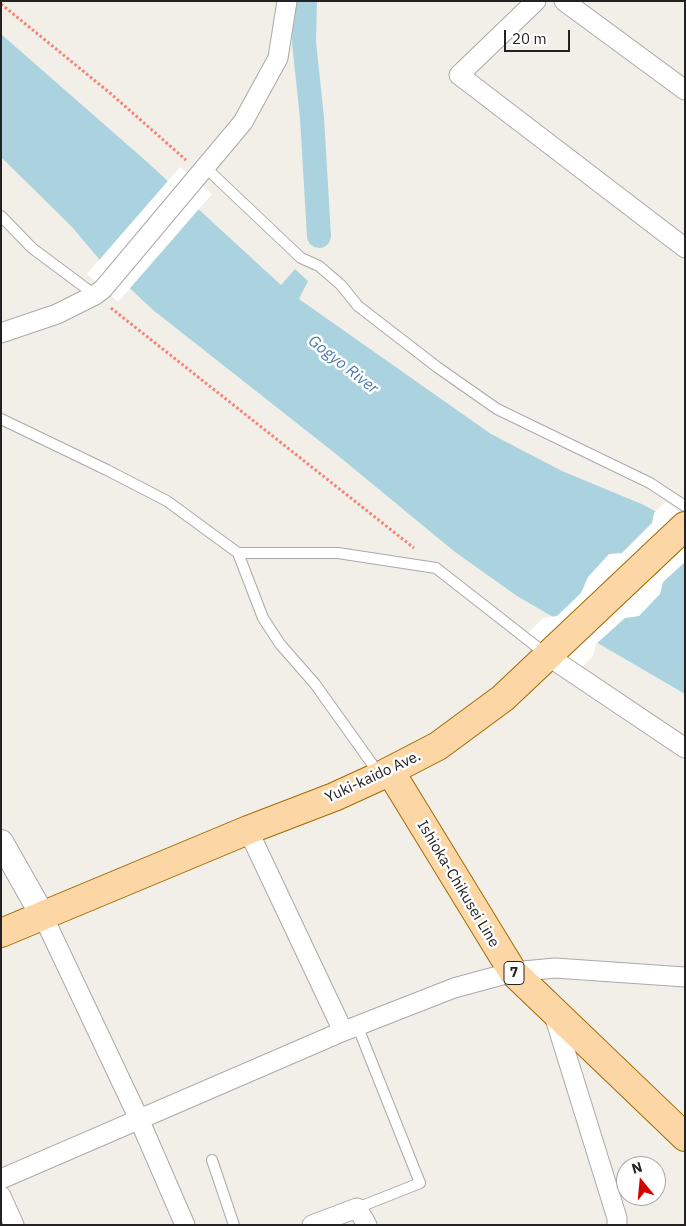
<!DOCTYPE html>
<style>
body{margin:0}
#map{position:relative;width:686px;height:1226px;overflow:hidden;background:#f2efe9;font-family:"IBM Plex Sans",sans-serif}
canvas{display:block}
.frame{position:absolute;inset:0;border:2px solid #222;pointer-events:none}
.north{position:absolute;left:616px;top:1156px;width:50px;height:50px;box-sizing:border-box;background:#fff;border:1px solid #a7a7a7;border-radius:50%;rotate:343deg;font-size:14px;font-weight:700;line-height:20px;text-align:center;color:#222}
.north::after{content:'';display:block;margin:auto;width:18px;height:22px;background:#d40000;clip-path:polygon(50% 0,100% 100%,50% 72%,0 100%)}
.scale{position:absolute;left:504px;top:30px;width:66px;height:22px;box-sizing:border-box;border:2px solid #222;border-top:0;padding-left:6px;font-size:15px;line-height:18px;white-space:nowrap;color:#222;-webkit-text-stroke:4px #fff;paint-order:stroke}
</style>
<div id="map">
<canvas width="686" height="1226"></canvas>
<div class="frame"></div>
<div class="north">N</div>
<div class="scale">20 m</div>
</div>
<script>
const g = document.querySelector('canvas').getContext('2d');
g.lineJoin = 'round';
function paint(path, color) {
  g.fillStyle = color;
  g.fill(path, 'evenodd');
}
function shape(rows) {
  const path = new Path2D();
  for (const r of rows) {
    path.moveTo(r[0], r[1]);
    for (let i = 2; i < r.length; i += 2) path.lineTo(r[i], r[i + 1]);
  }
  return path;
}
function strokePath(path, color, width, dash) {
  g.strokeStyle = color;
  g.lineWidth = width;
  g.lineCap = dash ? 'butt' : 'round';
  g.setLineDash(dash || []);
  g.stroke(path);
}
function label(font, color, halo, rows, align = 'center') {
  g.font = font + ' "IBM Plex Sans",sans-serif';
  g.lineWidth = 5;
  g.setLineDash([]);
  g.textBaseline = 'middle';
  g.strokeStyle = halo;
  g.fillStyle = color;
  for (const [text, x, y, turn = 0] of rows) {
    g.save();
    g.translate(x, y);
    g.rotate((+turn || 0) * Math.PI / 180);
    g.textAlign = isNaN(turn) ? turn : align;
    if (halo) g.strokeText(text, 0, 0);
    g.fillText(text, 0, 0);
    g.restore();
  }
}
paint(shape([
 [1,34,146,161,281,285,295,269,308,281,299,299,491,434,562,471,644,505,685,528,685,694,517,596,455,552,336,454,153,310,99,259,72,227,1,157]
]), '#aad3df');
paint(shape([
 [180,167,212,194,118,302,87,274],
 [666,502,685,516,685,562,663,582,660,594,639,616,625,618,596,644,593,656,581,668,528,633,543,618,557,616,581,593,588,577,609,554,622,553,652,523,654,513]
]), '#fff');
strokePath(shape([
 [305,1,304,42,312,118,319,236]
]), '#aad3df', 24);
const service = shape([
 [206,168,301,258,319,266,341,285,358,306,437,367,497,409,650,483,685,506],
 [1,216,32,248,95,295],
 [1,419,107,470,167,501,238,553,263,618,280,644,315,684,380,775],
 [238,553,338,553,436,568,546,654],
 [212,1160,234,1225],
 [357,1208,420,1183,357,1025]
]);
const minor = shape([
 [536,1,459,75,685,248],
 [564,1,685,90],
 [1,333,57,314,95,295,103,289,243,122,278,58,287,1],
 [548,656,685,748],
 [248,830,343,1031],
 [43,916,139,1119,185,1225],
 [553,1012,617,1218,617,1225],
 [1,1179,339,1033,454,988,513,972,555,968,685,977],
 [1,1196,14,1225],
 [312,1225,357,1208,367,1225]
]);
const tertiary = shape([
 [1,842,43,916]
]);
const primary = shape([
 [390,771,513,972,685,1137],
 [1,933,248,830,334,797,380,776,438,746,503,698,685,526]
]);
strokePath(service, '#a9a9a9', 12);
strokePath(minor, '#a9a9a9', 21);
strokePath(tertiary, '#a9a9a9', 26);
strokePath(primary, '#a06b00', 30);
strokePath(shape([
 [1,4,110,93,186,160],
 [111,308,414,548]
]), '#fa8072', 3, [2.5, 2.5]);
strokePath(service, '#fff', 10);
strokePath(minor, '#fff', 19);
strokePath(tertiary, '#fff', 24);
strokePath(primary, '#fcd6a4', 28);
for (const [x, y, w] of [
 [514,973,20]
]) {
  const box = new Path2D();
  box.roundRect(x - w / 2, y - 11.5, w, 23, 4);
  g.fillStyle = '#fff';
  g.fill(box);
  strokePath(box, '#222', 1);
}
label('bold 14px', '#222', null, [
 ["7",514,973]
]);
label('15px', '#222', '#fff', [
 ["Yuki-kaido Ave.",373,777,-25],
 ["Ishioka-Chikusei Line",458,884,59]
]);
label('italic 16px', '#4a7aab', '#fff', [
 ["Gogyo River",343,365,38]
]);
</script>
